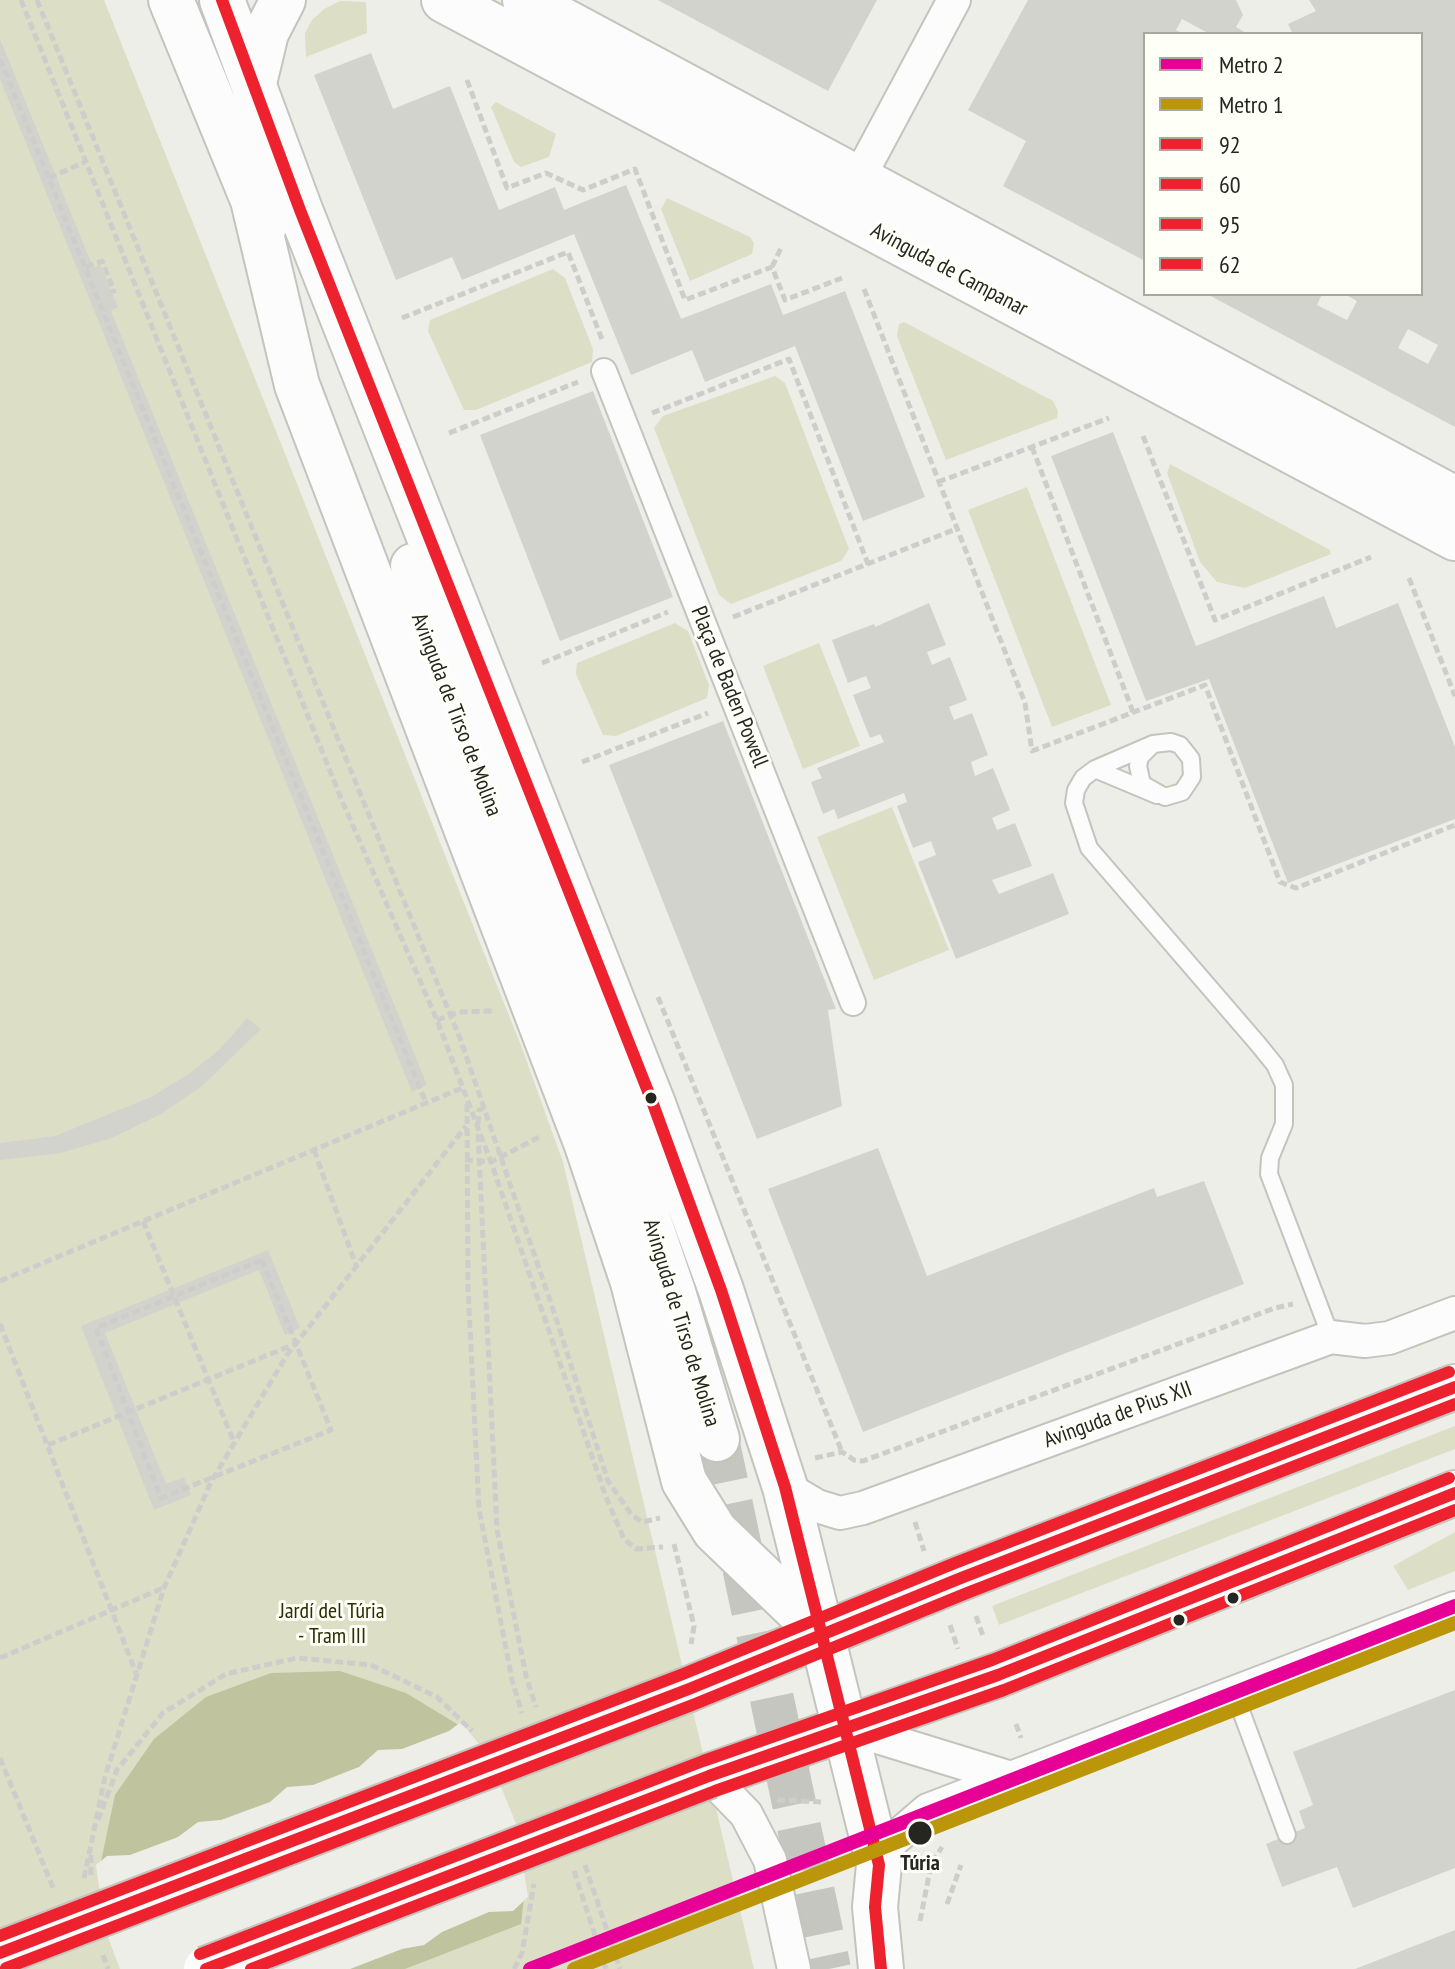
<!DOCTYPE html>
<meta charset="utf-8">
<style>
body{margin:0}
#map{position:relative;width:1455px;height:1969px;overflow:hidden;background:#eeeee8;font-family:"PT Sans Narrow",sans-serif}
canvas{display:block}
.legend{position:absolute;left:1143px;top:32px;width:280px;height:264px;box-sizing:border-box;background:#fefff6;border:2px solid #a8a8a1;margin:0;padding:10px 14px;list-style:none;font-size:24px;color:#262621}
.legend li{display:flex;align-items:center;gap:16px;height:40px}
.legend b{width:40px;border:2px solid #a8a8a1}
</style>
<div id="map">
<canvas width="1455" height="1969"></canvas>
<ul class="legend">
<li><b style="height:10px;background:#e70095"></b>Metro 2</li>
<li><b style="height:10px;background:#bc960a"></b>Metro 1</li>
<li><b style="height:10px;background:#ed222e"></b>92</li>
<li><b style="height:10px;background:#ed222e"></b>60</li>
<li><b style="height:10px;background:#ed222e"></b>95</li>
<li><b style="height:10px;background:#ed222e"></b>62</li>
</ul>
</div>
<script>
const g = document.querySelector('canvas').getContext('2d');
g.lineJoin = 'round';
function paint(path, color) {
  g.fillStyle = color;
  g.fill(path, 'evenodd');
}
function shape(rows) {
  const path = new Path2D();
  for (const r of rows) {
    path.moveTo(r[0], r[1]);
    for (let i = 2; i < r.length; i += 2) path.lineTo(r[i], r[i + 1]);
  }
  return path;
}
function strokePath(path, color, width, dash) {
  g.strokeStyle = color;
  g.lineWidth = width;
  g.lineCap = dash ? 'butt' : 'round';
  g.setLineDash(dash || []);
  g.stroke(path);
}
function label(font, color, halo, rows, align = 'center') {
  g.font = font + ' "PT Sans Narrow",sans-serif';
  g.lineWidth = 6;
  g.setLineDash([]);
  g.textBaseline = 'middle';
  g.strokeStyle = halo;
  g.fillStyle = color;
  for (const [text, x, y, turn = 0] of rows) {
    g.save();
    g.translate(x, y);
    g.rotate((+turn || 0) * Math.PI / 180);
    g.textAlign = isNaN(turn) ? turn : align;
    if (halo) g.strokeText(text, 0, 0);
    g.fillText(text, 0, 0);
    g.restore();
  }
}
paint(shape([
 [0,0,104,0,522,1048,563,1162,754,1969,0,1969],
 [340,1,366,2,367,33,306,57,305,33,312,20,324,9],
 [496,102,556,134,549,157,521,167,514,162,491,107],
 [667,198,750,237,754,243,752,254,690,281,661,209],
 [553,269,565,278,593,349,592,362,476,410,464,410,428,331,430,320],
 [904,322,1053,401,1058,411,1057,418,946,460,897,336,899,324],
 [775,376,785,383,849,549,841,561,731,604,719,595,654,428,663,416],
 [1170,464,1330,550,1331,554,1245,588,1217,582,1200,562,1167,473],
 [1027,487,1111,705,1052,727,968,510],
 [675,623,688,631,709,685,707,698,616,736,603,735,576,674,577,663],
 [819,643,860,746,803,769,763,666],
 [892,807,949,950,874,980,817,837],
 [1455,1426,1455,1449,999,1625,992,1606],
 [1455,1532,1455,1571,1408,1590,1393,1566]
]), '#dcdfc6');
paint(shape([
 [340,1671,406,1693,462,1727,524,1898,521,1924,405,1969,124,1969,100,1866,115,1795,154,1739,206,1697,271,1673]
]), '#c0c49e');
paint(shape([
 [461,1722,488,1755,517,1826,528,1897,513,1911,489,1912,442,1932,424,1945,402,1949,350,1969,120,1969,105,1929,96,1865,107,1856,130,1855,178,1837,198,1822,221,1820,270,1802,287,1787,313,1785,359,1767,378,1750,402,1749,449,1731]
]), '#eeeee8');
paint(shape([
 [658,0,877,0,828,91],
 [1028,0,1236,0,1243,15,1236,27,1248,34,1210,34,1182,19,1176,30,1184,34,1145,34,1145,261,1003,186,1026,141,968,110],
 [1309,0,1455,0,1455,427,1207,294,1322,294,1317,305,1347,320,1357,301,1344,294,1421,294,1421,34,1293,34,1288,24,1316,11],
 [1408,329,1438,345,1428,364,1398,348],
 [0,39,92,265,93,268,100,265,118,307,111,311,427,1085,412,1092,0,79],
 [371,53,393,109,450,86,499,210,555,187,564,210,626,185,681,319,771,284,783,315,845,291,925,497,863,521,795,346,705,382,692,350,631,375,574,234,462,280,452,257,396,280,314,75],
 [593,391,673,597,560,641,480,435],
 [1113,432,1196,646,1324,596,1336,628,1398,603,1455,747,1455,819,1288,883,1209,679,1146,701,1051,456],
 [929,603,946,645,927,652,932,665,950,657,967,700,949,707,954,720,972,713,988,755,971,762,975,776,993,768,1010,810,992,818,997,830,1015,823,1032,866,992,880,999,894,1053,873,1069,914,956,959,918,862,936,855,931,841,913,848,897,806,907,802,904,793,838,819,834,809,823,814,811,782,822,778,817,768,884,742,880,734,870,738,853,695,871,688,866,676,848,683,832,640,874,624,875,627],
 [723,721,836,1009,828,1010,842,1106,757,1139,609,765],
 [247,1018,261,1029,201,1087,161,1114,112,1138,61,1153,0,1160,0,1143,55,1136,151,1097,189,1074,220,1049],
 [878,1148,927,1276,1154,1188,1157,1197,1204,1181,1244,1284,863,1432,768,1189],
 [268,1250,300,1328,285,1335,259,1270,105,1333,166,1484,184,1477,191,1495,154,1510,81,1326],
 [1455,1690,1455,1868,1353,1908,1337,1867,1282,1887,1266,1844,1305,1828,1299,1811,1313,1805,1293,1752],
 [1455,1930,1455,1969,1355,1969]
]), '#d3d3ce');
strokePath(shape([
 [717,1439,829,1969]
]), '#c6c6c0', 44, [44, 22]);
const service = shape([
 [1153,744,1140,757,1138,766,1142,784,1165,797,1182,792,1192,777,1191,759,1180,745,1171,742,1153,744,1095,769,1157,795],
 [1095,769,1083,778,1076,790,1074,803,1089,848,1258,1044,1275,1065,1284,1085,1284,1124,1270,1158,1269,1174,1331,1337],
 [1234,1692,1287,1835]
]);
const pedestrian = shape([
 [604,371,853,1003]
]);
const minor = shape([
 [848,198,954,0],
 [785,1487,817,1506,840,1513,863,1508,1331,1337,1365,1341,1389,1338,1455,1313],
 [845,1727,1011,1778,1455,1608],
 [709,1776,746,1814,770,1860,794,1969],
 [879,1865,893,1840,928,1810,1011,1778]
]);
const secondary = shape([
 [444,0,1455,538],
 [525,0,1455,499],
 [254,83,266,33,283,0]
]);
const primary = shape([
 [171,0,264,227],
 [222,0,300,210,653,1104,721,1290,785,1487,879,1865,875,1907,881,1969],
 [253,200,297,385,587,1145,633,1282,684,1481,715,1531,820,1632],
 [413,566,459,710],
 [443,682,621,1139,673,1292,717,1439],
 [689,1689,961,1578,1455,1387],
 [709,1776,998,1675,1455,1493]
]);
strokePath(service, '#c4c4bf', 20);
strokePath(pedestrian, '#c4c4bf', 28);
strokePath(minor, '#c4c4bf', 36);
strokePath(secondary, '#c4c4bf', 48);
strokePath(primary, '#c4c4bf', 48);
strokePath(shape([
 [21,0,340,796,437,1020,491,1162,606,1497,624,1539,636,1549,663,1547],
 [37,0,461,1041,555,1315,608,1481,631,1514,642,1522,660,1518],
 [0,59,426,1103],
 [467,80,507,188,546,173,583,190,635,169,685,300,772,267,785,300,842,278],
 [49,178,85,162],
 [86,267,102,261,114,291,111,292],
 [772,267,782,246],
 [864,289,1025,703,1032,751,1205,685,1280,882,1296,888,1455,825],
 [402,318,568,252,603,342],
 [652,413,789,359,868,564],
 [449,433,578,382],
 [1143,436,1215,620,1371,557],
 [1032,447,1133,712],
 [938,482,1109,418],
 [1409,578,1455,696],
 [733,617,956,529],
 [542,663,668,612],
 [582,762,708,713],
 [658,997,842,1452],
 [437,1020,459,1012,492,1011],
 [467,1104,468,1288,479,1509,512,1680,522,1713],
 [478,1124,479,1110,484,1108],
 [478,1134,497,1530,526,1676,536,1707],
 [314,1150,357,1268],
 [465,1160,491,1162,541,1136],
 [143,1221,234,1442],
 [262,1260,331,1430,161,1498,96,1328,262,1260],
 [0,1281,462,1088],
 [0,1324,136,1673],
 [48,1445,295,1344],
 [815,1458,842,1452,854,1460,863,1461,1275,1308,1293,1304],
 [915,1522,924,1551],
 [674,1544,694,1626,691,1644],
 [976,1616,983,1636],
 [950,1625,958,1649],
 [0,1658,163,1588],
 [1016,1724,1021,1738],
 [0,1758,54,1890],
 [777,1800,823,1802],
 [98,1820,117,1770,163,1713,226,1674,297,1658,371,1665,437,1697,472,1731],
 [585,1865,620,1969],
 [574,1871,606,1969],
 [91,1875,91,1853],
 [84,1878,105,1777,164,1588,211,1482,287,1355,466,1126],
 [947,1904,961,1865],
 [920,1921,931,1865,942,1847],
 [103,1955,108,1969],
 [514,1969,522,1953,534,1884]
]), '#cdcdcb', 5, [8, 4]);
strokePath(service, '#fcfcfc', 16);
strokePath(pedestrian, '#fcfcfc', 24);
strokePath(minor, '#fcfcfc', 32);
strokePath(secondary, '#fcfcfc', 44);
strokePath(primary, '#fcfcfc', 44);
const primaryBridge = shape([
 [0,1953,689,1689],
 [206,1969,709,1776]
]);
strokePath(primaryBridge, '#c4c4bf', 48, []);
strokePath(primaryBridge, '#fcfcfc', 44);
strokePath(shape([
 [0,1953,689,1689,961,1578,1455,1387],
 [206,1969,709,1776,998,1675,1455,1493]
]), '#ed222e', 12);
strokePath(shape([
 [6,1968,695,1704,967,1593,1455,1404],
 [251,1969,715,1791,1004,1690,1455,1510]
]), '#ed222e', 12);
strokePath(shape([
 [222,0,300,210,653,1104,721,1290,785,1487,879,1865,875,1907,881,1969]
]), '#ed222e', 12);
strokePath(shape([
 [0,1936,683,1674,955,1563,1449,1372],
 [200,1954,703,1761,992,1660,1449,1478]
]), '#ed222e', 12);
strokePath(shape([
 [530,1969,1455,1606]
]), '#e70095', 14);
strokePath(shape([
 [574,1969,1455,1623]
]), '#bc960a', 14);
for (const [x, y, r, color] of [
 [651,1098,7,"#262621"],
 [1233,1598,7,"#262621"],
 [1179,1620,7,"#262621"],
 [920,1833,13,"#262621"]
]) {
  const dot = new Path2D();
  dot.arc(x, y, r, 0, 2 * Math.PI);
  g.fillStyle = color;
  g.fill(dot);
  strokePath(dot, '#fefff6', 3);
}
label('22px', '#262621', '#fefff6', [
 ["Avinguda de Campanar",949,270,28],
 ["Plaça de Baden Powell",729,687,68],
 ["Avinguda de Tirso de Molina",456,715,69],
 ["Avinguda de Tirso de Molina",681,1323,73],
 ["Avinguda de Pius XII",1118,1415,-20]
]);
label('22px', '#2c2e04', '#fefff6', [
 ["Jardí del Túria",332,1612],
 ["- Tram III",332,1637]
]);
label('bold 22px', '#262621', '#fefff6', [
 ["Túria",920,1864]
]);
</script>
